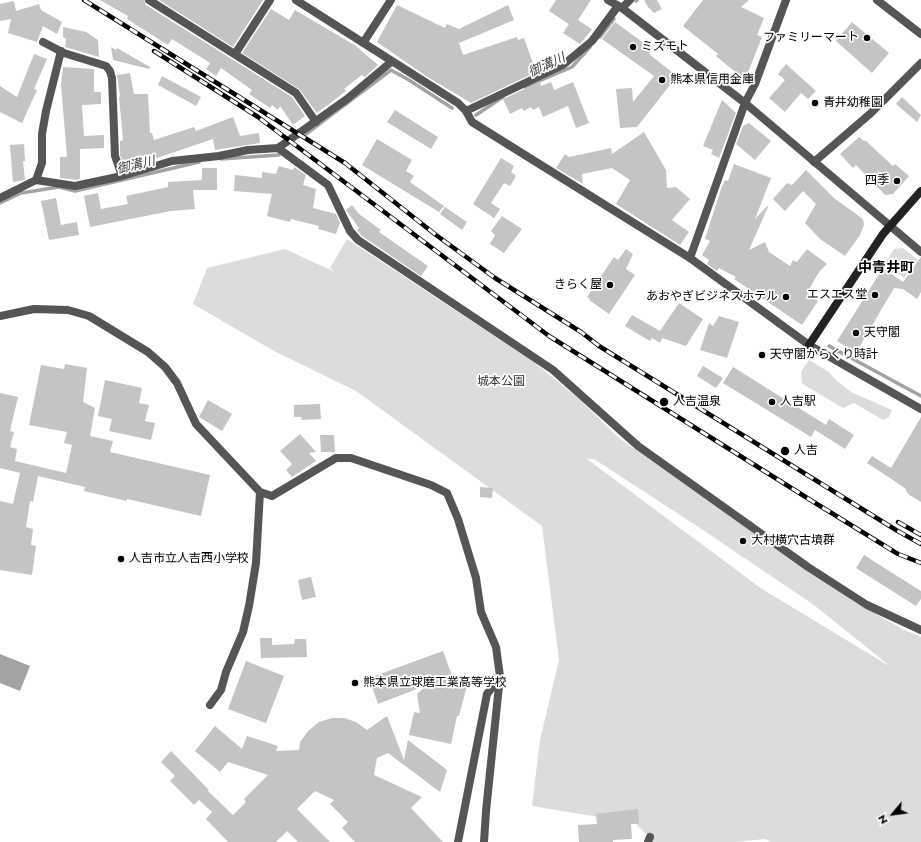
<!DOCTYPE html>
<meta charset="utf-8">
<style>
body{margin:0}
#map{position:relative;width:921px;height:842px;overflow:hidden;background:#fff;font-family:Jost,sans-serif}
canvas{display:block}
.north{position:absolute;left:873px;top:794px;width:40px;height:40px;-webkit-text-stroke:3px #fff;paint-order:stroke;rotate:241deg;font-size:11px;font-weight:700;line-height:16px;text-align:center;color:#000}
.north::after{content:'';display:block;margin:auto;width:14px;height:18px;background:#000;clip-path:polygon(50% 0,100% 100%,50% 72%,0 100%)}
</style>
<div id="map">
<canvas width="921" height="842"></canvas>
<div class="north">N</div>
</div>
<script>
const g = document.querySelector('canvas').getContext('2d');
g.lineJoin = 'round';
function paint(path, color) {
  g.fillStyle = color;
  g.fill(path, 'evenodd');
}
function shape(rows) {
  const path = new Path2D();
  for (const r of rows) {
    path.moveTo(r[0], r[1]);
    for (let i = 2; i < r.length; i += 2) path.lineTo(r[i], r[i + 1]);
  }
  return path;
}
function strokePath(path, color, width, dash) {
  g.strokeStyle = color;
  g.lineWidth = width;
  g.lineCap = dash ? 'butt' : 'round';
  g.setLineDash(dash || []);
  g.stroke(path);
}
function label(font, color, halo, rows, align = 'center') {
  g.font = font + ' Jost,"Noto Sans JP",sans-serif';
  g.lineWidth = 3.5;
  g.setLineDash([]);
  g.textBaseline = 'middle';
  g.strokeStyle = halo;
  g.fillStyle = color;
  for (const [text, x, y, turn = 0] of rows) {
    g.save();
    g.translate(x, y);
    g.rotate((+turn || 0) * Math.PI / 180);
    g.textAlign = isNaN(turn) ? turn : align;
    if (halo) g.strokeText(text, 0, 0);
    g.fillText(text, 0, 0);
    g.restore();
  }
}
paint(shape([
 [347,239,531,360,579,399,620,439,853,601,902,629,921,637,921,842,771,842,765,839,736,842,654,842,635,823,532,806,540,740,559,660,542,526,356,391,274,351,193,304,207,268,285,249,335,272,330,268],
 [587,459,594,459,703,530,814,605,891,667,762,589],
 [903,248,918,260,904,278,885,263,894,249],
 [809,360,829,372,836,380,851,392,892,410,889,417,883,420,854,403,843,408,806,386,802,383,801,372]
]), '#dcdcdc');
paint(shape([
 [0,654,30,666,20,691,0,683]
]), '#a3a3a3');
strokePath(shape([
 [636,1,637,0],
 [600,37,614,19],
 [525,87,572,67,590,47],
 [476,115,503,97],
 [306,134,391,70,409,80,452,108],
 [221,159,279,155],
 [0,203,21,193,59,187,75,191,199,162],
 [829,346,921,396]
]), '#a3a3a3', 3.5);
paint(shape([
 [100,0,144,0,146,5,292,97,305,116,293,125,280,106,278,110,272,105,270,108,249,94,252,90,221,68,216,76,206,69,210,63,172,39,168,45,127,19,128,16],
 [159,0,263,0,233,47],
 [556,0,591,0,578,20,592,29,580,44,563,33,569,24,549,11],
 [644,0,657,0,662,9,654,13,648,7],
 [703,0,749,0,741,7,764,18,757,35,762,37,745,80,716,56,718,54,683,26],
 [14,1,16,11,39,4,41,10,62,22,57,34,43,26,37,42,8,33,11,19,0,21,0,4],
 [397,5,445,28,447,24,459,29,508,5,514,20,459,43,463,55,517,37,518,40,524,38,536,72,471,103,426,76,377,42],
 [271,9,289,20,295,10,356,46,378,65,365,77,362,75,344,89,346,91,317,113,299,89,242,53],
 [615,22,653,50,649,54,677,76,637,127,620,128,616,89,632,88,633,102,654,76,602,39],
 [852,22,889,53,872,73,836,41],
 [63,27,86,32,98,40,99,57,65,47,66,39,63,37],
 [111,47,116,50,117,48,150,67,149,69,113,60],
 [34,54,47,59,34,89,37,90,22,123,0,112,0,86,17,97],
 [786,64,816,91,808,99,801,93,785,112,769,98,785,80,778,74],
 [63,67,94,69,94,92,101,92,101,104,82,105,84,136,104,135,104,148,80,149,80,179,77,180,60,178,60,157,67,157,61,85],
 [130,73,134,94,148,94,150,133,152,133,154,140,194,127,196,131,233,117,240,136,259,133,260,143,215,150,213,139,157,158,141,159,142,162,124,165,120,155,120,141,123,140,119,97,120,97,117,75],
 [162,76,201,97,196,106,158,85],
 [540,82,541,86,551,82,554,90,573,82,589,123,576,128,568,106,543,117,539,107,533,110,531,107,524,111,522,108,510,114,503,99],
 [902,97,921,115,917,122,896,104],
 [722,100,736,113,719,158,711,154,713,150,703,146],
 [395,110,438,137,431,149,387,122],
 [749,123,771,141,755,160,736,144,743,126],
 [644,132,666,170,667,188,676,187,690,199,672,220,689,232,680,245,616,204,630,180,612,168,582,174,583,184,556,168,565,154,569,157,611,148,612,154],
 [859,137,864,141,865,140,893,166,895,164,909,176,893,194,885,195,856,165,853,168,840,154],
 [377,139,412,160,406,171,414,176,410,182,444,206,439,212,362,165],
 [24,144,25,161,23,161,25,180,13,182,10,145],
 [501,158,514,166,511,172,516,176,510,186,504,183,491,203,500,209,494,218,473,204],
 [734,164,771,178,755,219,767,206,768,207,749,250,765,242,769,252,790,266,793,260,797,262,807,249,827,264,819,272,807,293,818,301,802,325,734,279,736,277,719,268,717,271,707,264,709,260,702,255,710,241,705,239,721,189,725,180,728,181],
 [279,166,293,170,294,167,306,175,303,185,316,189,313,208,336,214,340,223,336,234,318,229,319,226,291,219,290,222,267,216,272,194,234,191,235,175,262,178,262,172,276,174],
 [202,168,217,168,217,190,193,190,195,209,171,211,90,227,84,196,98,193,101,209,128,204,126,196,168,187,168,182,202,180],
 [806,170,834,198,863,219,864,225,860,235,845,256,820,239,805,223,816,204,803,191,785,211,773,199,787,183,792,185],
 [56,198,61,225,77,222,79,235,49,240,41,201],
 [352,205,359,214,381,230,379,232,428,266,421,276,362,236,357,230,359,228,346,210],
 [445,207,467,222,462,230,440,214],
 [502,216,522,229,504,253,490,244,495,235,491,231],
 [626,249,633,254,626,269,635,275,609,314,589,300,590,299,587,297,614,257,618,260],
 [921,257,921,292,917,299,903,289,894,288,856,353,837,341,883,268,903,282],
 [679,303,703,319,686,346,662,338,660,343,652,338,650,341,625,326,632,315,660,331],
 [719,316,739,322,727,358,700,350,709,323,713,326],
 [65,364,87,368,83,402,95,408,90,436,113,441,110,452,210,475,201,516,127,499,127,501,84,491,85,487,38,476,33,502,30,501,26,527,33,529,31,545,36,546,32,575,0,570,0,501,13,504,20,473,0,468,0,393,18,397,10,431,14,432,10,447,17,449,15,461,66,473,72,445,64,443,67,432,29,425,41,365,64,369],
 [703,366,723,378,716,388,697,376],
 [733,367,826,425,829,419,854,435,845,449,815,430,811,437,723,383],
 [105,380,142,388,139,403,149,405,145,421,155,423,151,440,109,431,112,419,98,416],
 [208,400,232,414,222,431,199,417],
 [320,404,321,419,302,420,301,417,294,417,294,405],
 [921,417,921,502,908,494,905,488,867,463,872,456,891,468],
 [300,434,316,452,309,453,316,461,292,477,286,470,292,464,280,451],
 [320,435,334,435,335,452,321,452],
 [480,487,493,488,492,498,480,497],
 [864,555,921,591,921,599,916,606,856,568],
 [311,577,316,597,302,600,298,580],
 [260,638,272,638,272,645,294,644,295,639,306,639,307,657,261,658],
 [443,651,455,684,468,682,459,716,457,716,451,744,409,735,414,712,420,713,417,694,427,685,378,704,369,678],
 [246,661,284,676,266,723,228,709],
 [387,716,404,760,408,740,447,770,440,792,388,753,377,758,374,775,422,797,411,808,443,842,355,842,342,828,348,822,330,804,334,800,315,791,297,809,330,842,298,842,287,831,276,842,228,842,206,819,212,812,199,800,194,805,170,781,175,776,161,762,171,751,209,790,208,791,233,815,246,802,244,799,268,775,228,762,220,772,195,751,215,726,242,749,247,736,278,746,276,751,299,750,300,742,308,731,319,722,332,718,344,718,356,722,367,730],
 [638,809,639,824,631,824,632,839,613,840,613,842,579,842,578,825,597,824,596,814]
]), '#c4c4c4');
strokePath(shape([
 [149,0,296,93,316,122],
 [296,0,458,103,466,111,472,122,690,258,745,103,755,84,786,0],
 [622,8,630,0],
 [43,42,64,53,106,66,110,71,112,78,115,156,122,176],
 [363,43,391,0],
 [235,54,270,0],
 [466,111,563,65,592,41,618,6],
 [278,148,328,185,350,231,358,240,553,370,638,446,808,567,867,605,921,630],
 [814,162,871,113,921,63],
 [36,180,42,163,42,134,46,111,61,51],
 [0,198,36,180,75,186,122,176,172,161,219,156,248,150,278,148,347,99,391,62],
 [0,316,34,309,68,310,89,316,148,352,165,367,177,383,196,424,260,492,272,496,336,458,351,458,431,485,447,493,458,519,476,578,481,612,496,647,500,676,486,811,484,842],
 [210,705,221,690,226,672,243,632,249,606,256,563,260,492],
 [458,842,487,694,500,677],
 [648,842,650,837]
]), '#555', 8);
strokePath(shape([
 [608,0,622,8,745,103,921,252],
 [877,0,921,34],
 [690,258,809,345,921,409]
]), '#555', 8);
strokePath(shape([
 [809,345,883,234,921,191]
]), '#222', 8);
const rail = shape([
 [84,0,345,163,436,235,495,278,581,332,599,346,896,530,921,544],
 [154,51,258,117,549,336,812,501,898,554,921,563],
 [898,522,921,535]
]);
strokePath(rail, '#000', 4.5);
strokePath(rail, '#fff', 3, [9]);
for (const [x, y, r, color] of [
 [867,38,4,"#000"],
 [633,47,4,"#000"],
 [662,80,4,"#000"],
 [815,103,4,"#000"],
 [897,181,4,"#000"],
 [610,285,4,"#000"],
 [875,295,4,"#000"],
 [786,297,4,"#000"],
 [856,333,4,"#000"],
 [762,355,4,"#000"],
 [664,402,5,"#000"],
 [772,402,4,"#000"],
 [785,451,5,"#000"],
 [743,541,4,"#000"],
 [121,559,4,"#000"],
 [355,683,4,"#000"]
]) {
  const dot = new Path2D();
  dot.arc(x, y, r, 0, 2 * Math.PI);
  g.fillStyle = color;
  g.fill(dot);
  strokePath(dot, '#fff', 1.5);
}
label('12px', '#000', '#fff', [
 ["ファミリーマート",859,38,"right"],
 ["ミズモト",641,47],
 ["熊本県信用金庫",670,80],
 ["青井幼稚園",823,103],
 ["四季",889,181,"right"],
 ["きらく屋",602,285,"right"],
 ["エスエス堂",867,295,"right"],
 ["あおやぎビジネスホテル",778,297,"right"],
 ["天守閣",864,333],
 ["天守閣からくり時計",770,355],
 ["人吉温泉",673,402],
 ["人吉駅",780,402],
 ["人吉",794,451],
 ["大村横穴古墳群",751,541],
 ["人吉市立人吉西小学校",129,559],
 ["熊本県立球磨工業高等学校",363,683]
], 'left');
label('12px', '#333', '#fff', [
 ["城本公園",501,382]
]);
label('italic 13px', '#444', '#fff', [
 ["御溝川",547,66,-25],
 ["御溝川",136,166,-13]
]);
label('bold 14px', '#000', '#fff', [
 ["中青井町",886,269]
]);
</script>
